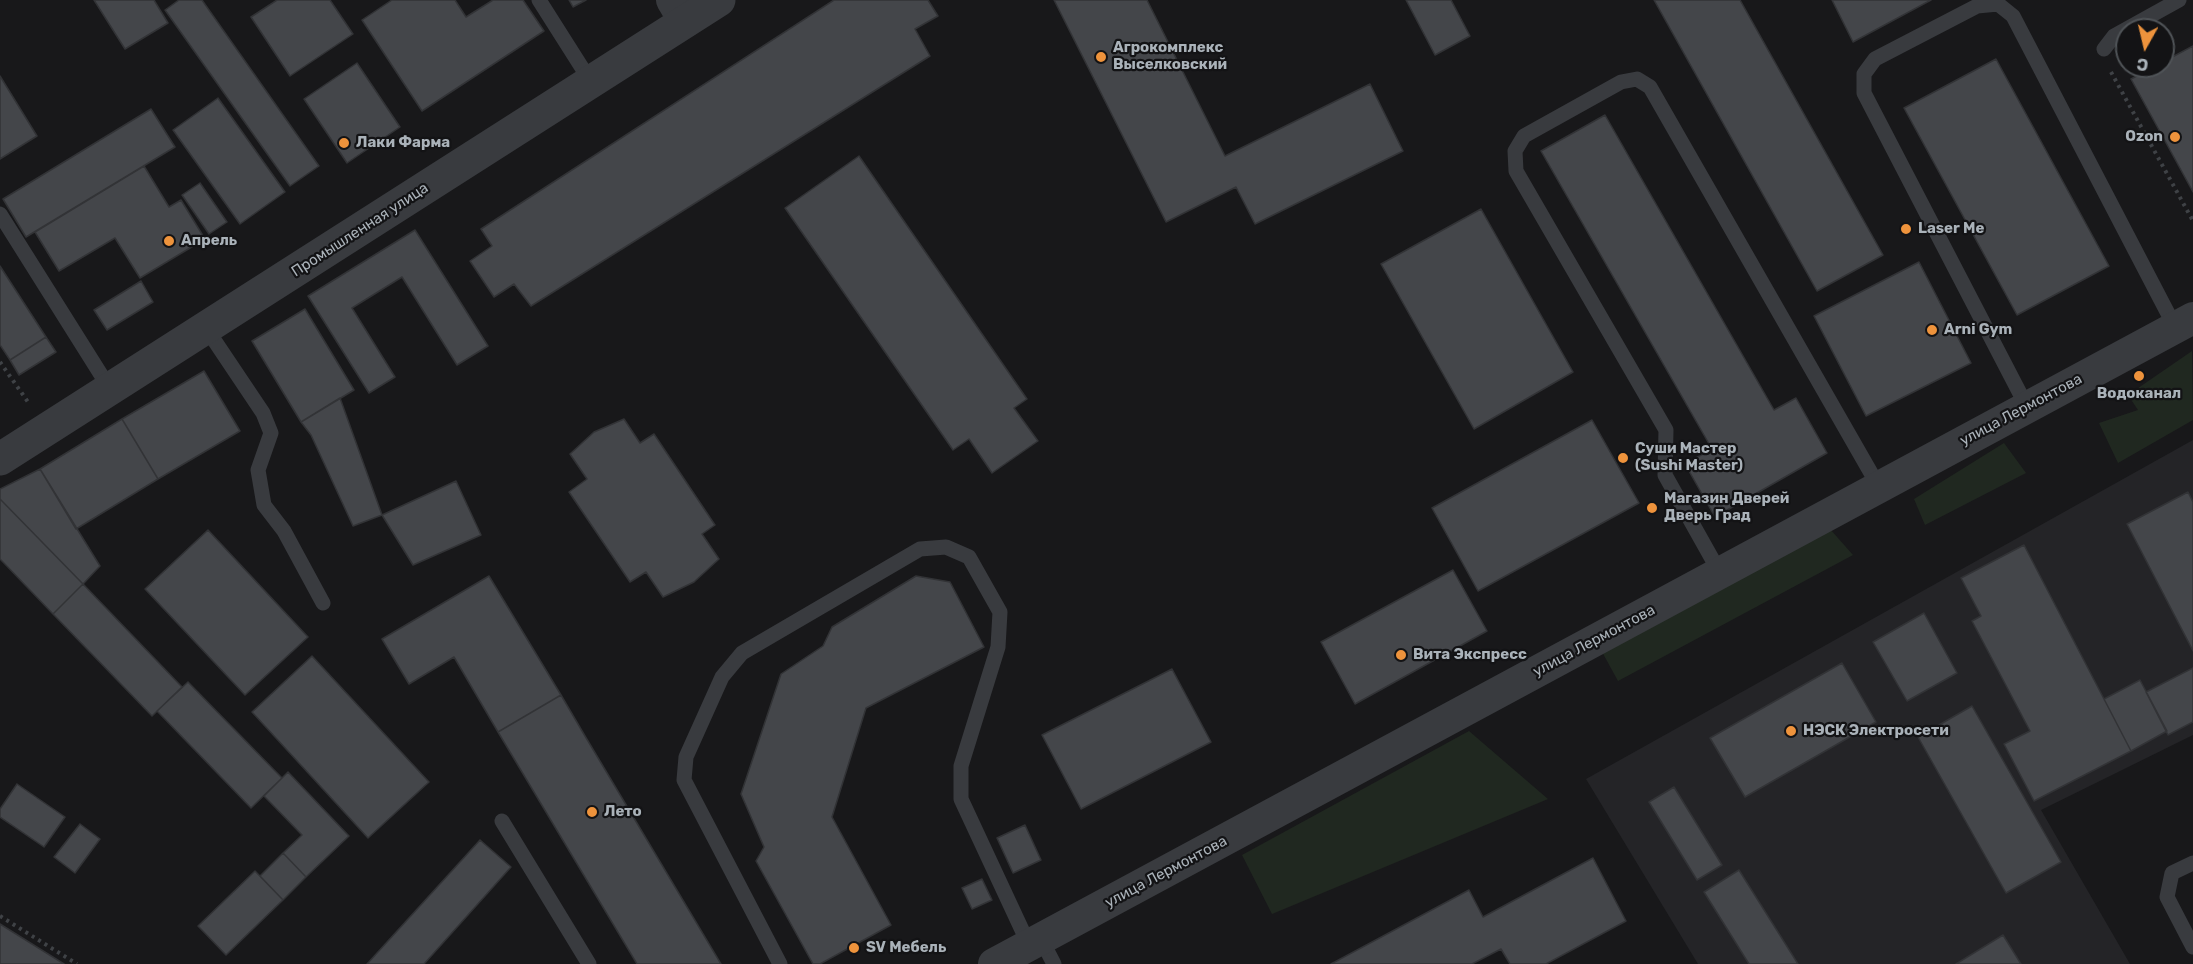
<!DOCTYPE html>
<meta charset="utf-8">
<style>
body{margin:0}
#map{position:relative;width:2193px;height:964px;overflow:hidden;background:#18181a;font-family:Rubik,sans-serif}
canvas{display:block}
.north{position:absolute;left:2115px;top:18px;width:60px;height:60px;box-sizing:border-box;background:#131315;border:2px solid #4f5357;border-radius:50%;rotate:188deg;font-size:16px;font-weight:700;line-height:24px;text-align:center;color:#aab2b9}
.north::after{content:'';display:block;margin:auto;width:21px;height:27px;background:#ee933c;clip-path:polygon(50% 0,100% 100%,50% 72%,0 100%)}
</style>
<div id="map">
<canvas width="2193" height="964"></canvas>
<div class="north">С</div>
</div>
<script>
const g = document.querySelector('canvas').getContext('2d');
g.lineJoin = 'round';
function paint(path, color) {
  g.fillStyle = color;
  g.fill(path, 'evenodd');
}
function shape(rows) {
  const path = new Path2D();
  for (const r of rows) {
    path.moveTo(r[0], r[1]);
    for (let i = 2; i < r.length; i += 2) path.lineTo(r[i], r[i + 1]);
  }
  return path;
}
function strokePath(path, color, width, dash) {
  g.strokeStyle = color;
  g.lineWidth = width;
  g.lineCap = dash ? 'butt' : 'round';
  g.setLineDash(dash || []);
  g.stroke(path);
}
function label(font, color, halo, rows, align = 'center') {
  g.font = font + ' Rubik,sans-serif';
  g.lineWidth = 4.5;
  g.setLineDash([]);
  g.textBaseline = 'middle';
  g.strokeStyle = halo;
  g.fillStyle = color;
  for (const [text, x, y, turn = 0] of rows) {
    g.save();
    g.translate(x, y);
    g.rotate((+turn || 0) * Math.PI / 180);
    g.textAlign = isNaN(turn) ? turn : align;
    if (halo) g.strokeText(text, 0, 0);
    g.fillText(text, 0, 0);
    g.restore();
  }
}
paint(shape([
 [2193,440,2193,735,2041,810,2130,964,1698,964,1586,779]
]), '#242427');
paint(shape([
 [2192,351,2193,420,2118,463,2099,423,2138,410,2128,395],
 [2004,443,2026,473,1925,525,1914,499],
 [1830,529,1853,555,1618,681,1601,650],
 [1469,731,1548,799,1272,914,1242,855]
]), '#202820');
const building = shape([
 [94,0,154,0,168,23,125,49,94,0],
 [179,0,202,0,319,166,290,186,165,10,179,0],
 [277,0,330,0,353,34,290,76,251,17,277,0],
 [392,0,455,0,466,17,493,0,523,0,544,31,422,111,362,20,392,0],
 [569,0,586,0,573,7,569,0],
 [834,0,928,0,938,16,915,29,930,56,531,306,514,284,494,297,470,261,492,246,481,229,834,0],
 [1054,0,1147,0,1225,156,1370,84,1403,151,1255,224,1236,187,1166,222,1054,0],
 [1406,0,1451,0,1470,36,1435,55,1406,0],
 [1654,0,1740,0,1883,255,1817,291,1654,0],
 [1832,0,1931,0,1853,42,1832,0],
 [2193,46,2193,192,2131,79,2156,66,2163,66,2163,62,2193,46],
 [1996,59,2109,266,2017,315,1904,108,1996,59],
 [357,63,400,127,347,163,304,99,357,63],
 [0,76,37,136,0,159,0,76],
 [218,98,285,192,240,224,173,130,218,98],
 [151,109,175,147,26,237,3,199,151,109],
 [1605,115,1774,410,1796,398,1827,453,1715,517,1685,464,1712,449,1541,151,1605,115],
 [859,156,1027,399,1014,408,1038,441,992,473,969,439,953,450,785,208,859,156],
 [144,166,169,207,181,200,205,239,140,278,115,238,59,271,35,232,144,166],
 [200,183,227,222,209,234,182,195,200,183],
 [1481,209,1573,372,1474,429,1381,264,1481,209],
 [415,230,488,346,457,365,402,277,352,308,395,377,369,393,308,296,415,230],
 [1919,262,1971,363,1866,416,1814,316,1919,262],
 [0,266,46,337,10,360,0,345,0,266],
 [141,281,153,302,107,330,94,310,141,281],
 [305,309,354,390,301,422,252,341,305,309],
 [46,337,56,352,19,375,10,360,46,337],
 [204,371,240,431,158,479,122,419,204,371],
 [340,398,382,515,353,526,311,435,301,422,340,398],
 [122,419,158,479,76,529,40,469,122,419],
 [624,419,640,443,654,434,715,525,702,534,719,559,694,582,663,597,646,572,630,582,569,492,587,479,570,454,594,432,624,419],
 [1592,420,1639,503,1478,591,1432,508,1592,420],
 [40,469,100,566,83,584,0,499,0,489,40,469],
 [456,481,481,535,413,565,382,515,456,481],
 [2188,492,2193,502,2193,651,2127,524,2188,492],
 [0,499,83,584,53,614,0,559,0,499],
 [208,530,308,637,245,695,145,589,208,530],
 [2024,545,2131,751,2034,801,2004,744,2030,731,1972,621,1981,616,1961,578,2024,545],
 [1453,570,1487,631,1355,704,1321,642,1453,570],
 [489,576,561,695,498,732,454,657,409,684,382,639,489,576],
 [916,576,950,582,984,647,866,708,832,817,891,925,820,964,813,964,756,861,764,847,741,794,781,674,823,646,832,627,916,576],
 [83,584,182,687,152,716,53,614,83,584],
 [1924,613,1957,673,1907,701,1873,642,1924,613],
 [312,656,429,782,368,838,252,712,312,656],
 [1842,663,1876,722,1745,797,1710,738,1842,663],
 [2193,668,2193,722,2168,735,2146,692,2193,668],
 [1172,669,1211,742,1081,809,1042,735,1172,669],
 [2140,680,2167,731,2131,751,2104,699,2140,680],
 [188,682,282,778,251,808,157,711,188,682],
 [561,695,585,736,721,964,637,964,498,732,561,695],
 [1972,706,2061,862,2006,893,1918,737,1972,706],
 [288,772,349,836,306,877,283,853,302,835,264,796,288,772],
 [17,784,65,817,44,847,0,817,0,809,17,784],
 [1674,787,1722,865,1697,880,1649,802,1674,787],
 [80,824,100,839,75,873,54,857,80,824],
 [1025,825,1041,860,1013,873,997,838,1025,825],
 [480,840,511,867,424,964,367,964,480,840],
 [283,853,306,877,283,900,260,876,283,853],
 [1593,858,1626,921,1546,964,1510,964,1501,949,1472,964,1331,964,1469,890,1483,917,1593,858],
 [1739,870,1798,964,1749,964,1704,892,1739,870],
 [255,871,283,900,226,955,198,926,255,871],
 [982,879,992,900,972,909,962,888,982,879],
 [0,924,64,964,0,964,0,924],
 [2003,935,2021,964,1956,964,2003,935]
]);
paint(building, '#44464a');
strokePath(building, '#323336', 1.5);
strokePath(shape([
 [2111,72,2193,221],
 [0,362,28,402],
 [0,916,77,964]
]), '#3f4246', 4, [3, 4.5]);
strokePath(shape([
 [539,0,591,82],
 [2104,49,2114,36,2179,0],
 [0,214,110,389],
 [206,328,263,413,271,433,258,470,264,505,284,531,323,603],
 [2027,407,1864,93,1864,74,1875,59,1977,6,1998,4,2013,16,2175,327],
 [1720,573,1665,475,1666,430,1516,171,1515,151,1524,136,1621,82,1637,79,1650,87,1879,487],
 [502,821,589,964],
 [2193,863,2172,873,2167,897,2193,947],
 [1041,939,1054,964],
 [780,964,684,780,686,757,722,677,742,653,920,549,946,547,969,557,1000,612,998,647,961,766,961,799,1029,945]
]), '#393b3f', 15);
strokePath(shape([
 [672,0,685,22],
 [994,964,2193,318]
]), '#393b3f', 32);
strokePath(shape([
 [0,459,719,0]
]), '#393b3f', 33);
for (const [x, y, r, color] of [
 [1101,57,6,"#ee933c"],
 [2175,137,6,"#ee933c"],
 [344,143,6,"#ee933c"],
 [1906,229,6,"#ee933c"],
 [169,241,6,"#ee933c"],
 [1932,330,6,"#ee933c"],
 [2139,376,6,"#ee933c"],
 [1623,458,6,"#ee933c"],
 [1652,508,6,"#ee933c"],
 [1401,655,6,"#ee933c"],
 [1791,731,6,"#ee933c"],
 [592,812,6,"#ee933c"],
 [854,948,6,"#ee933c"]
]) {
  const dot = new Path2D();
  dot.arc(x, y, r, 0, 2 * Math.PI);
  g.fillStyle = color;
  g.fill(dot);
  strokePath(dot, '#131315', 2);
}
label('bold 15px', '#aab2b9', '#131315', [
 ["Агрокомплекс",1113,48],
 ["Выселковский",1113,65],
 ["Ozon",2163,137,"right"],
 ["Лаки Фарма",356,143],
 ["Laser Me",1918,229],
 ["Апрель",181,241],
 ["Arni Gym",1944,330],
 ["Водоканал",2139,394,"center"],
 ["Суши Мастер",1635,449],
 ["(Sushi Master)",1635,466],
 ["Магазин Дверей",1664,499],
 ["Дверь Град",1664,516],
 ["Вита Экспресс",1413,655],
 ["НЭСК Электросети",1803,731],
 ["Лето",604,812],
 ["SV Мебель",866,948]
], 'left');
label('15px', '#aab2b9', '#131315', [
 ["Промышленная улица",360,230,-33],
 ["улица Лермонтова",2021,410,-28],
 ["улица Лермонтова",1594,641,-28],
 ["улица Лермонтова",1166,872,-28]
]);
</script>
